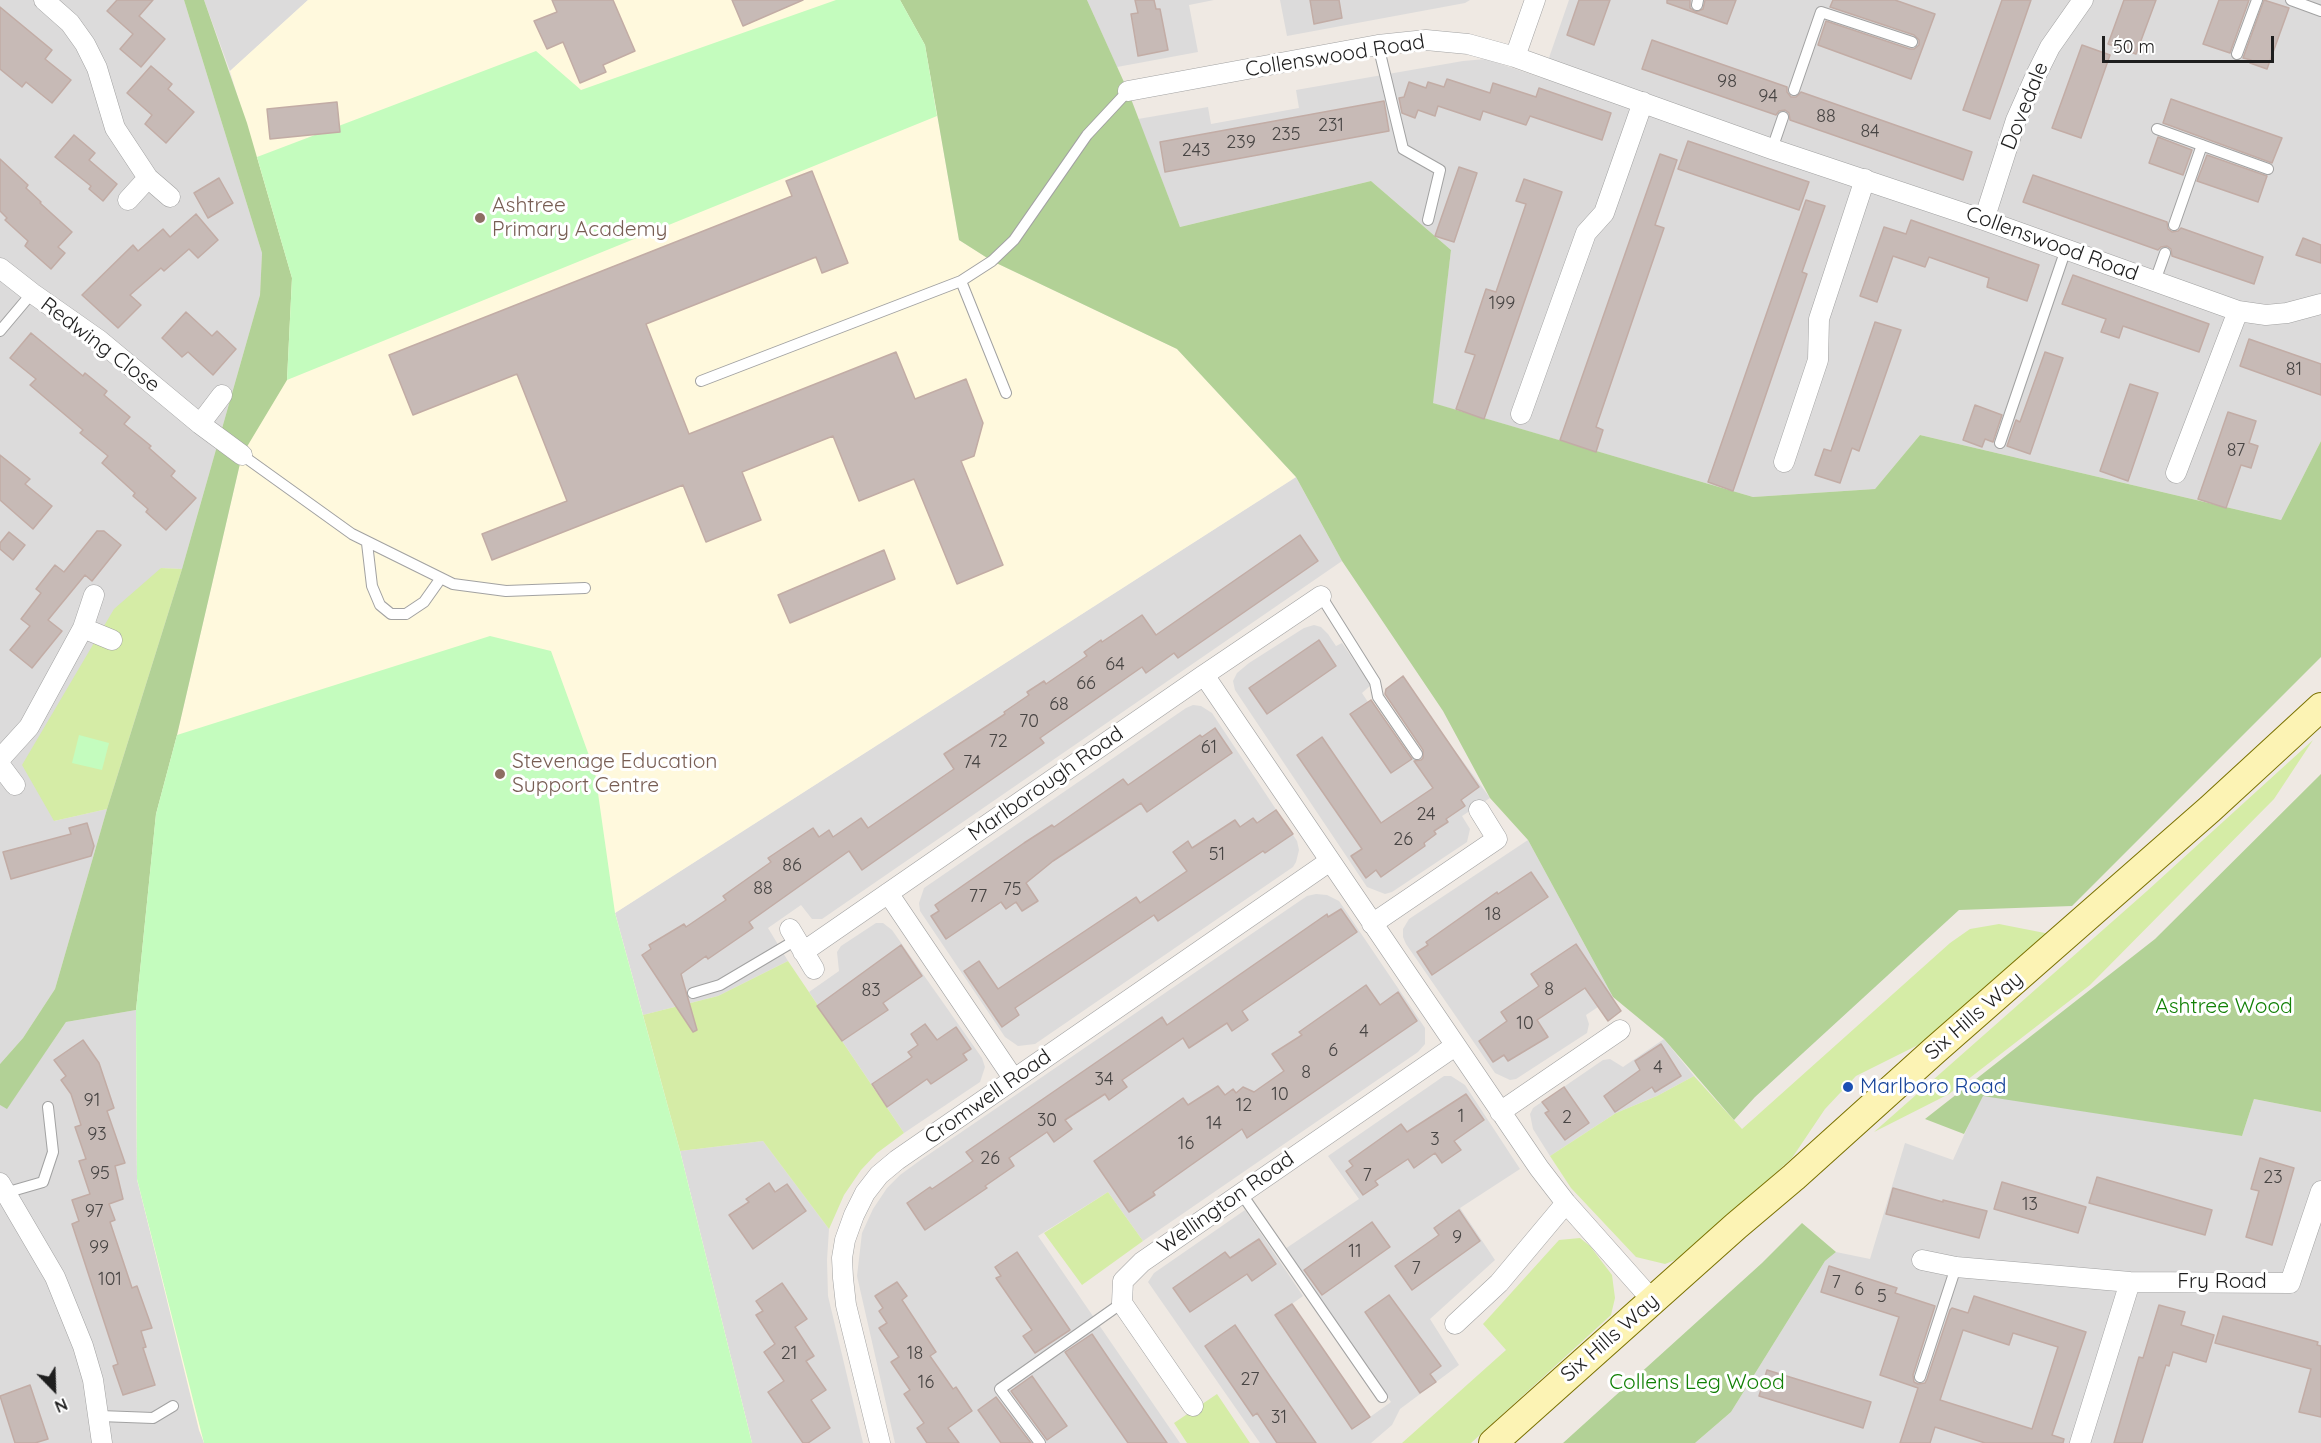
<!DOCTYPE html>
<style>
body{margin:0}
#map{position:relative;width:2321px;height:1443px;overflow:hidden;background:#efe9e3;font-family:Quicksand,sans-serif}
canvas{display:block}
.north{position:absolute;left:24px;top:1359px;width:60px;height:60px;-webkit-text-stroke:4px #fff;paint-order:stroke;rotate:157deg;font-size:16px;font-weight:700;line-height:24px;text-align:center;color:#1e1e1e}
.north::after{content:'';display:block;margin:auto;width:21px;height:27px;background:#1e1e1e;clip-path:polygon(50% 0,100% 100%,50% 72%,0 100%)}
.scale{position:absolute;left:2102px;top:36px;width:172px;height:27px;box-sizing:border-box;border:3px solid #1e1e1e;border-top:0;padding-left:8px;font-size:18px;line-height:21px;white-space:nowrap;color:#1e1e1e;-webkit-text-stroke:4px #fff;paint-order:stroke}
</style>
<div id="map">
<canvas width="2321" height="1443"></canvas>
<div class="north">N</div>
<div class="scale">50 m</div>
</div>
<script>
const g = document.querySelector('canvas').getContext('2d');
g.lineJoin = 'round';
function paint(path, color) {
  g.fillStyle = color;
  g.fill(path, 'evenodd');
}
function shape(rows) {
  const path = new Path2D();
  for (const r of rows) {
    path.moveTo(r[0], r[1]);
    for (let i = 2; i < r.length; i += 2) path.lineTo(r[i], r[i + 1]);
  }
  return path;
}
function strokePath(path, color, width, dash) {
  g.strokeStyle = color;
  g.lineWidth = width;
  g.lineCap = dash ? 'butt' : 'round';
  g.setLineDash(dash || []);
  g.stroke(path);
}
function label(font, color, halo, rows, align = 'center') {
  g.font = font + ' Quicksand,sans-serif';
  g.lineWidth = 6;
  g.setLineDash([]);
  g.textBaseline = 'middle';
  g.strokeStyle = halo;
  g.fillStyle = color;
  for (const [text, x, y, turn = 0] of rows) {
    g.save();
    g.translate(x, y);
    g.rotate((+turn || 0) * Math.PI / 180);
    g.textAlign = isNaN(turn) ? turn : align;
    if (halo) g.strokeText(text, 0, 0);
    g.fillText(text, 0, 0);
    g.restore();
  }
}
paint(shape([
 [0,0,184,0,262,253,260,295,182,569,161,568,54,821,107,809,55,989,23,1038,0,1064],
 [204,0,308,0,230,71],
 [1087,0,1214,0,1189,5,1198,52,1117,67],
 [1280,0,1470,0,1465,3,1287,36],
 [1569,0,2321,0,2321,441,2281,520,1920,435,1875,489,1753,497,1432,403,1451,250,1371,181,1180,227,1138,119,1208,107,1211,124,1299,108,1296,90,1463,61,1486,59,1542,78],
 [1296,477,1342,561,822,919,812,919,801,905,768,928,788,961,718,996,643,1015,615,913],
 [1314,625,1321,627,1328,634,1336,646,1342,643,1371,685,1362,693,1368,702,1351,715,1391,773,1445,737,1490,798,1462,816,1470,829,1467,842,1392,892,1385,894,1367,887,1235,690,1233,681,1237,673,1249,663,1304,628],
 [1193,705,1201,706,1212,713,1297,841,1299,850,1296,862,1293,867,1035,1044,1018,1046,1005,1037,920,911,919,903,924,888,1186,708],
 [1528,840,1613,997,1586,1015,1589,1024,1587,1033,1516,1079,1510,1080,1495,1073,1406,944,1403,937,1403,929,1409,919],
 [1316,894,1327,895,1339,901,1425,1028,1425,1044,1418,1052,1143,1241,1108,1192,1038,1236,1180,1443,895,1443,857,1276,862,1233,873,1209,887,1188,900,1175,922,1159,1307,896],
 [876,923,883,923,892,930,982,1058,985,1067,980,1082,904,1133,809,992,839,971,837,952,841,946],
 [136,1010,137,1179,204,1443,0,1443,0,1105,7,1108,66,1022],
 [1664,1039,1694,1076,1657,1096,1616,1113,1550,1156,1533,1129,1530,1114,1533,1108,1603,1060,1610,1059,1623,1067],
 [1444,1076,1451,1076,1465,1085,1520,1169,1460,1208,1495,1260,1430,1319,1459,1365,1400,1409,1392,1425,1371,1443,1260,1443,1148,1282,1154,1273,1245,1210,1303,1296,1275,1316,1352,1428,1370,1417,1391,1402,1285,1249,1359,1199,1328,1156],
 [1982,1095,2242,1136,2254,1099,2321,1112,2321,1443,1695,1443,1731,1412,1825,1261,1836,1252,1870,1259,1905,1143,1953,1160],
 [763,1141,829,1229,827,1260,828,1296,863,1443,752,1443,680,1151]
]), '#dcdbdb');
paint(shape([
 [308,0,900,0,925,45,959,240,992,261,1177,349,1296,477,615,913,680,1151,752,1443,204,1443,199,1430,137,1179,136,1010,156,814,177,735,242,455,292,278,230,71]
]), '#fff9dd');
paint(shape([
 [161,568,182,569,107,809,54,821,22,765,114,609],
 [2313,740,2274,799,2090,985,1949,1094,1874,1132,2147,891],
 [1999,924,2050,934,1922,1043,1856,1076,1825,1109,1792,1158,1683,1257,1665,1264,1636,1257,1571,1188,1550,1156,1616,1113,1657,1096,1694,1076,1742,1129,1950,943,1970,929],
 [788,961,904,1133,877,1153,861,1170,844,1195,829,1229,763,1141,680,1151,643,1015,718,996],
 [1108,1192,1143,1241,1082,1285,1044,1233],
 [1580,1238,1590,1246,1612,1275,1615,1298,1611,1315,1471,1443,1402,1443,1506,1350,1483,1324,1559,1240],
 [1217,1394,1250,1443,1187,1443,1174,1423]
]), '#d5eca6');
paint(shape([
 [184,0,204,0,247,123,292,278,287,380,242,455,177,735,156,814,136,1010,66,1022,7,1109,0,1105,0,1064,23,1038,55,989,107,809,182,569,260,295,262,253],
 [900,0,1087,0,1128,91,1180,227,1371,181,1451,250,1433,403,1753,497,1875,489,1920,435,2281,520,2321,441,2321,657,2072,906,1959,910,1755,1097,1734,1120,1664,1039,1613,997,1528,840,1490,798,1443,711,1342,561,1296,477,1177,349,992,261,959,240,925,45],
 [2321,774,2321,1112,2254,1099,2242,1136,1983,1096,1964,1134,1925,1119,2155,939],
 [1802,1223,1836,1252,1825,1261,1731,1412,1695,1443,1563,1443,1762,1263]
]), '#b2d196');
paint(shape([
 [836,0,900,0,925,45,937,116,287,380,292,278,257,157,536,51,581,90],
 [490,636,551,651,595,772,615,913,680,1151,752,1443,204,1443,137,1179,136,1010,156,814,177,735],
 [79,735,109,743,102,770,72,763]
]), '#c4fcbe');
const building = shape([
 [117,0,153,0,139,16,165,39,141,67,120,49,133,34,107,11,117,0],
 [552,0,613,0,635,51,603,65,606,72,580,83,563,42,547,49,534,21,557,12,552,0],
 [732,0,803,0,743,26,732,0],
 [1135,0,1154,0,1156,9,1160,9,1168,50,1138,56,1131,14,1138,13,1135,0],
 [1310,0,1339,0,1342,18,1314,24,1310,0],
 [1579,0,1610,0,1594,45,1567,35,1579,0],
 [1667,0,1690,0,1690,8,1696,12,1703,9,1705,0,1736,0,1727,24,1667,3,1667,0],
 [1833,0,1895,0,1935,14,1911,79,1818,45,1826,21,1910,49,1914,49,1919,45,1919,40,1914,35,1830,7,1833,0],
 [2002,0,2031,0,1990,119,1963,110,2002,0],
 [2124,0,2156,0,2136,54,2108,44,2124,0],
 [2219,0,2249,0,2230,53,2203,44,2219,0],
 [2264,0,2289,8,2267,69,2250,63,2251,60,2243,58,2264,0],
 [0,7,52,50,45,59,71,80,52,103,26,82,22,87,0,69,0,7],
 [1652,40,1787,87,1787,92,1791,97,1796,97,1801,92,1972,152,1963,180,1790,120,1789,113,1785,110,1779,111,1776,115,1642,69,1652,40],
 [2082,45,2110,55,2081,138,2052,128,2082,45],
 [151,66,172,84,168,89,194,112,166,143,145,124,152,115,127,93,151,66],
 [1447,79,1490,93,1493,83,1536,97,1539,88,1611,113,1602,140,1530,116,1526,125,1483,111,1480,120,1438,106,1435,116,1418,110,1415,118,1402,113,1399,98,1404,97,1409,82,1426,88,1428,82,1444,87,1447,79],
 [2171,99,2282,138,2272,163,2163,123,2171,99],
 [1384,101,1389,131,1165,172,1160,142,1384,101],
 [337,102,340,132,270,139,267,109,337,102],
 [74,135,95,153,89,160,117,184,103,201,89,189,91,186,55,157,74,135],
 [2158,137,2192,150,2183,175,2149,163,2158,137],
 [1688,141,1809,182,1799,210,1678,169,1688,141],
 [1660,154,1677,160,1655,225,1664,228,1596,427,1603,430,1596,452,1560,440,1660,154],
 [2207,155,2267,176,2258,202,2197,181,2207,155],
 [0,159,28,185,26,188,41,202,40,203,72,232,58,247,65,253,51,269,25,246,28,241,5,220,7,218,0,211,0,159],
 [1459,167,1477,173,1454,242,1435,236,1459,167],
 [812,171,848,263,822,273,816,257,646,324,689,434,896,352,915,399,966,379,983,423,974,456,961,461,1003,565,957,584,914,479,859,501,833,436,742,472,761,520,706,542,683,485,492,560,482,534,567,501,517,374,413,415,389,355,792,196,786,181,812,171],
 [2033,175,2167,222,2168,229,2172,232,2178,231,2181,228,2263,257,2254,284,2172,256,2171,249,2167,246,2161,247,2158,250,2023,202,2033,175],
 [219,178,233,203,208,218,194,193,219,178],
 [1524,179,1562,192,1484,419,1456,409,1475,355,1465,352,1486,289,1496,292,1526,204,1516,201,1524,179],
 [1806,200,1825,206,1802,272,1807,274,1733,491,1708,482,1806,200],
 [196,214,218,240,198,258,189,249,164,271,161,268,130,295,141,305,118,328,82,295,133,245,138,251,163,229,170,237,196,214],
 [1911,220,2039,265,2027,301,1987,287,1989,278,1929,257,1925,267,1893,256,1877,302,1860,296,1884,227,1906,234,1911,220],
 [2303,238,2321,245,2321,263,2296,255,2303,238],
 [2073,275,2209,324,2199,352,2123,326,2119,338,2101,332,2106,319,2062,304,2073,275],
 [186,312,212,336,217,331,236,349,213,375,188,352,182,357,162,338,186,312],
 [1875,322,1901,330,1859,451,1852,448,1840,483,1815,475,1824,449,1831,451,1875,322],
 [31,333,83,376,85,373,107,391,104,395,130,417,124,424,151,446,149,448,175,471,171,476,196,498,166,530,146,512,148,509,133,496,135,493,102,463,108,456,80,433,83,430,30,385,36,379,10,358,31,333],
 [2249,339,2321,364,2321,395,2240,366,2249,339],
 [2045,352,2063,358,2030,454,2007,446,2016,420,2020,422,2045,352],
 [2130,384,2158,393,2128,481,2100,471,2130,384],
 [1975,405,2002,415,1993,442,1985,439,1982,447,1963,440,1975,405],
 [2228,412,2256,421,2249,443,2258,446,2251,468,2241,465,2226,508,2198,499,2228,412],
 [0,455,30,479,25,484,52,506,33,529,0,500,0,455],
 [97,531,104,531,121,545,92,581,85,575,48,620,62,631,32,668,10,650,30,626,21,619,41,593,36,589,55,565,64,572,97,531],
 [9,532,25,545,13,560,0,549,0,543,9,532],
 [1300,535,1318,561,1178,658,1174,653,1146,673,1142,667,1040,738,1044,743,862,870,849,851,749,922,753,928,708,959,706,956,681,974,697,1030,693,1032,642,955,651,949,649,945,684,924,686,927,726,900,723,896,771,862,768,858,813,828,819,837,829,830,833,837,861,818,868,828,954,769,944,754,1005,714,1004,712,1029,695,1027,692,1044,681,1046,684,1087,656,1084,652,1101,640,1102,642,1142,615,1156,635,1300,535],
 [884,550,895,579,790,623,778,595,884,550],
 [1319,640,1336,666,1267,714,1249,688,1319,640],
 [1403,676,1479,787,1461,800,1465,806,1446,819,1448,822,1434,831,1436,834,1424,843,1425,846,1381,877,1376,870,1366,878,1351,856,1362,849,1297,755,1322,737,1381,823,1433,788,1414,761,1421,760,1423,758,1423,750,1385,694,1386,689,1403,676],
 [1371,700,1412,759,1391,773,1350,714,1371,700],
 [1215,728,1232,753,1147,812,1141,803,1053,861,1026,883,1038,901,1022,911,1016,902,1006,909,1001,902,946,939,931,916,939,911,935,905,1024,843,1052,825,1054,827,1123,779,1128,785,1200,735,1202,737,1215,728],
 [1276,810,1293,834,1265,853,1263,851,1158,921,1154,915,1015,1008,1019,1015,1002,1027,964,971,979,961,998,989,1136,897,1140,903,1187,871,1173,852,1188,841,1192,848,1235,820,1240,827,1253,818,1257,823,1276,810],
 [87,823,94,846,91,856,11,879,3,852,71,834,69,828,87,823],
 [1531,872,1548,897,1432,975,1417,952,1428,945,1426,942,1497,892,1498,894,1531,872],
 [1341,909,1357,932,1242,1011,1248,1020,1232,1031,1227,1023,1189,1048,1183,1038,1122,1080,1127,1087,1109,1100,1105,1094,1065,1120,1072,1129,1054,1142,1047,1132,1009,1158,1014,1166,985,1186,987,1188,925,1230,907,1203,930,1187,932,1189,973,1161,966,1152,1162,1017,1167,1025,1327,914,1328,917,1341,909],
 [1576,944,1621,1011,1608,1021,1585,988,1537,1020,1548,1037,1508,1061,1504,1055,1493,1062,1479,1041,1507,1021,1501,1012,1539,986,1531,974,1576,944],
 [901,945,922,976,883,1003,888,1010,842,1041,817,1006,901,945],
 [1366,985,1380,1005,1398,992,1417,1021,1247,1138,1242,1129,1153,1192,1155,1195,1129,1212,1094,1161,1183,1098,1188,1105,1218,1086,1225,1095,1233,1089,1236,1093,1243,1087,1254,1092,1284,1071,1272,1054,1302,1035,1299,1032,1366,985],
 [925,1024,937,1040,956,1027,971,1049,963,1054,967,1060,931,1084,927,1079,887,1107,872,1084,912,1057,908,1052,918,1045,911,1034,925,1024],
 [83,1040,99,1063,114,1108,107,1111,125,1163,115,1166,123,1199,109,1204,115,1220,110,1222,132,1288,137,1286,152,1328,141,1331,146,1347,143,1348,155,1385,123,1395,113,1366,118,1364,72,1224,79,1221,72,1200,90,1194,79,1161,86,1159,75,1127,81,1125,71,1094,61,1080,66,1076,54,1060,83,1040],
 [1661,1044,1681,1076,1655,1092,1652,1087,1615,1112,1604,1096,1640,1070,1635,1061,1661,1044],
 [1564,1087,1589,1123,1565,1140,1545,1113,1549,1111,1542,1102,1564,1087],
 [1466,1094,1484,1120,1454,1141,1461,1150,1442,1163,1435,1153,1414,1168,1408,1159,1375,1181,1378,1185,1363,1195,1346,1171,1353,1166,1349,1161,1401,1124,1407,1132,1466,1094],
 [2260,1158,2294,1168,2272,1245,2246,1237,2259,1191,2251,1189,2260,1158],
 [2097,1177,2212,1210,2205,1235,2089,1203,2097,1177],
 [2002,1182,2086,1207,2078,1233,1994,1209,2002,1182],
 [769,1183,775,1192,787,1184,806,1211,753,1249,729,1215,749,1202,746,1199,769,1183],
 [1893,1188,1943,1202,1943,1200,1987,1211,1979,1238,1886,1214,1893,1188],
 [1459,1210,1480,1241,1412,1290,1395,1266,1439,1235,1434,1228,1459,1210],
 [1372,1222,1390,1247,1322,1295,1304,1270,1372,1222],
 [1259,1239,1276,1264,1252,1281,1247,1274,1190,1312,1173,1288,1225,1252,1230,1258,1259,1239],
 [1017,1252,1070,1330,1035,1353,1023,1336,1032,1330,996,1278,1001,1276,995,1267,1017,1252],
 [1829,1266,1897,1288,1895,1293,1935,1306,1913,1375,1914,1382,1918,1384,1925,1383,1927,1379,1950,1310,1952,1308,1968,1313,1974,1296,2086,1332,2052,1435,2064,1439,2063,1443,1985,1443,1935,1427,1930,1443,1900,1443,1918,1388,1880,1375,1899,1317,1821,1292,1829,1266],
 [1963,1330,2009,1345,2013,1333,2058,1347,2032,1429,1940,1400,1963,1330],
 [897,1282,907,1296,902,1300,936,1352,930,1356,953,1389,956,1387,972,1411,948,1428,959,1443,927,1443,917,1428,924,1423,904,1394,910,1390,891,1362,899,1357,879,1328,887,1323,879,1311,883,1308,875,1296,897,1282],
 [782,1283,807,1319,795,1327,814,1356,806,1361,826,1390,811,1400,830,1428,808,1443,803,1443,768,1392,784,1381,764,1352,775,1344,756,1315,763,1311,756,1301,782,1283],
 [1389,1295,1441,1366,1430,1374,1436,1382,1420,1393,1365,1312,1389,1295],
 [1292,1304,1370,1417,1352,1429,1275,1315,1292,1304],
 [2159,1305,2185,1312,2181,1325,2214,1335,2206,1362,2173,1352,2169,1366,2166,1365,2142,1443,2114,1443,2139,1357,2143,1358,2159,1305],
 [2223,1316,2318,1342,2317,1345,2321,1346,2321,1417,2299,1412,2311,1369,2215,1343,2223,1316],
 [1235,1325,1271,1378,1316,1443,1277,1443,1257,1413,1253,1416,1205,1346,1235,1325],
 [1092,1334,1115,1368,1167,1443,1128,1443,1065,1352,1092,1334],
 [1767,1370,1871,1402,1863,1428,1759,1396,1767,1370],
 [1032,1376,1067,1426,1047,1440,1011,1391,1032,1376],
 [30,1385,48,1439,35,1443,15,1443,0,1396,30,1385],
 [996,1397,1031,1443,1001,1443,978,1410,996,1397]
]);
paint(building, '#c7bab6');
strokePath(building, '#c2aca5', 1.5);
const lane = shape([
 [2291,0,2321,11],
 [1697,5,1698,0],
 [1378,45,1403,149,1440,170,1428,220],
 [2237,54,2257,0],
 [1794,90,1821,12,1912,42],
 [2157,129,2268,169],
 [1772,149,1783,117],
 [2174,225,2202,145],
 [961,281,1006,393],
 [2155,281,2165,253],
 [0,331,32,293],
 [701,381,961,281,992,261,1014,240,1087,135,1128,91],
 [2000,443,2066,249],
 [242,455,352,534,453,584,506,591,585,588],
 [367,543,372,586,380,605,391,614,406,614,424,602,441,578],
 [1321,596,1375,682,1378,697,1417,754],
 [693,993,720,985,796,940],
 [5,1193,43,1182,53,1152,48,1107],
 [1241,1193,1382,1397],
 [1920,1377,1956,1267],
 [100,1416,153,1418,173,1406],
 [1040,1443,1000,1389,1122,1303]
]);
const street = shape([
 [44,0,70,23,85,44,97,68,115,128,148,178,170,197],
 [1515,57,1535,0],
 [1128,91,1378,45,1426,40,1468,44,1515,57,1772,149,1984,220,2238,311,2266,315,2287,313,2321,304],
 [128,200,148,178],
 [1984,220,2016,120,2036,75,2050,47,2083,0],
 [0,268,32,293,99,340,200,424,242,455],
 [1521,414,1586,233,1604,213,1643,102],
 [200,424,222,395],
 [1784,462,1818,360,1819,319,1865,179],
 [2176,473,2238,311],
 [83,628,112,640],
 [1204,675,1321,596],
 [0,759,29,727,83,628,94,595],
 [0,765,15,785],
 [888,893,1013,1078],
 [1372,924,1497,839,1479,810],
 [790,929,814,969],
 [803,952,1204,675,1539,1168,1566,1203,1653,1301],
 [1500,1112,1620,1030],
 [0,1183,55,1277,83,1346,93,1380,102,1443],
 [1922,1260,1956,1267,2130,1282,2290,1283,2321,1191],
 [1455,1324,1499,1283,1566,1203],
 [1193,1406,1122,1303,1123,1281,1142,1262,1455,1046],
 [880,1443,846,1305,843,1278,842,1258,845,1240,854,1215,865,1193,879,1175,897,1160,1330,861],
 [2080,1443,2130,1282]
]);
const secondary = shape([
 [1493,1443,1736,1226,1794,1177,1935,1050,2210,809,2321,707]
]);
strokePath(lane, '#a2a2a2', 12);
strokePath(street, '#a2a2a2', 21);
strokePath(secondary, '#7a7100', 30);
strokePath(lane, '#fff', 10);
strokePath(street, '#fff', 20);
strokePath(secondary, '#fcf3b4', 28);
for (const [x, y, r, color] of [
 [480,218,6,"#8d6e63"],
 [500,774,6,"#8d6e63"],
 [1848,1087,6,"#1a4fb4"]
]) {
  const dot = new Path2D();
  dot.arc(x, y, r, 0, 2 * Math.PI);
  g.fillStyle = color;
  g.fill(dot);
  strokePath(dot, '#fff', 2);
}
label('18px', '#484544', null, [
 ["98",1727,82],
 ["94",1768,97],
 ["88",1826,117],
 ["231",1331,126],
 ["84",1870,132],
 ["235",1286,135],
 ["239",1241,143],
 ["243",1196,151],
 ["199",1502,304],
 ["81",2294,370],
 ["87",2236,451],
 ["64",1115,665],
 ["66",1086,684],
 ["68",1059,705],
 ["70",1029,722],
 ["72",998,742],
 ["61",1209,748],
 ["74",972,763],
 ["24",1426,815],
 ["26",1403,840],
 ["51",1217,855],
 ["86",792,866],
 ["88",763,889],
 ["75",1012,890],
 ["77",978,897],
 ["18",1493,915],
 ["8",1549,990],
 ["83",871,991],
 ["10",1525,1024],
 ["4",1364,1032],
 ["6",1333,1051],
 ["4",1658,1068],
 ["8",1306,1073],
 ["34",1104,1080],
 ["10",1280,1095],
 ["91",92,1101],
 ["12",1244,1106],
 ["1",1461,1117],
 ["2",1567,1118],
 ["30",1047,1121],
 ["14",1214,1124],
 ["93",97,1135],
 ["3",1435,1140],
 ["16",1186,1144],
 ["26",990,1159],
 ["95",100,1174],
 ["7",1367,1176],
 ["23",2273,1178],
 ["13",2030,1205],
 ["97",94,1212],
 ["9",1457,1238],
 ["99",99,1248],
 ["11",1355,1252],
 ["7",1416,1269],
 ["101",110,1280],
 ["7",1836,1283],
 ["6",1859,1290],
 ["5",1882,1297],
 ["21",789,1354],
 ["18",915,1354],
 ["27",1250,1380],
 ["16",926,1383],
 ["31",1279,1418]
]);
label('21px', '#1e1e1e', '#fff', [
 ["Collenswood Road",1335,56,-9],
 ["Dovedale",2025,106,-68],
 ["Collenswood Road",2052,244,20],
 ["Redwing Close",100,345,37],
 ["Marlborough Road",1046,784,-35],
 ["Six Hills Way",1974,1016,-41],
 ["Cromwell Road",988,1097,-35],
 ["Wellington Road",1226,1203,-35],
 ["Fry Road",2222,1282],
 ["Six Hills Way",1610,1338,-41]
]);
label('21px', '#785e54', '#fff', [
 ["Ashtree",492,206],
 ["Primary Academy",492,230],
 ["Stevenage Education",512,762],
 ["Support Centre",512,786]
], 'left');
label('21px', '#128106', '#fff', [
 ["Ashtree Wood",2224,1007],
 ["Collens Leg Wood",1697,1383]
]);
label('21px', '#164399', '#fff', [
 ["Marlboro Road",1860,1087]
], 'left');
</script>
